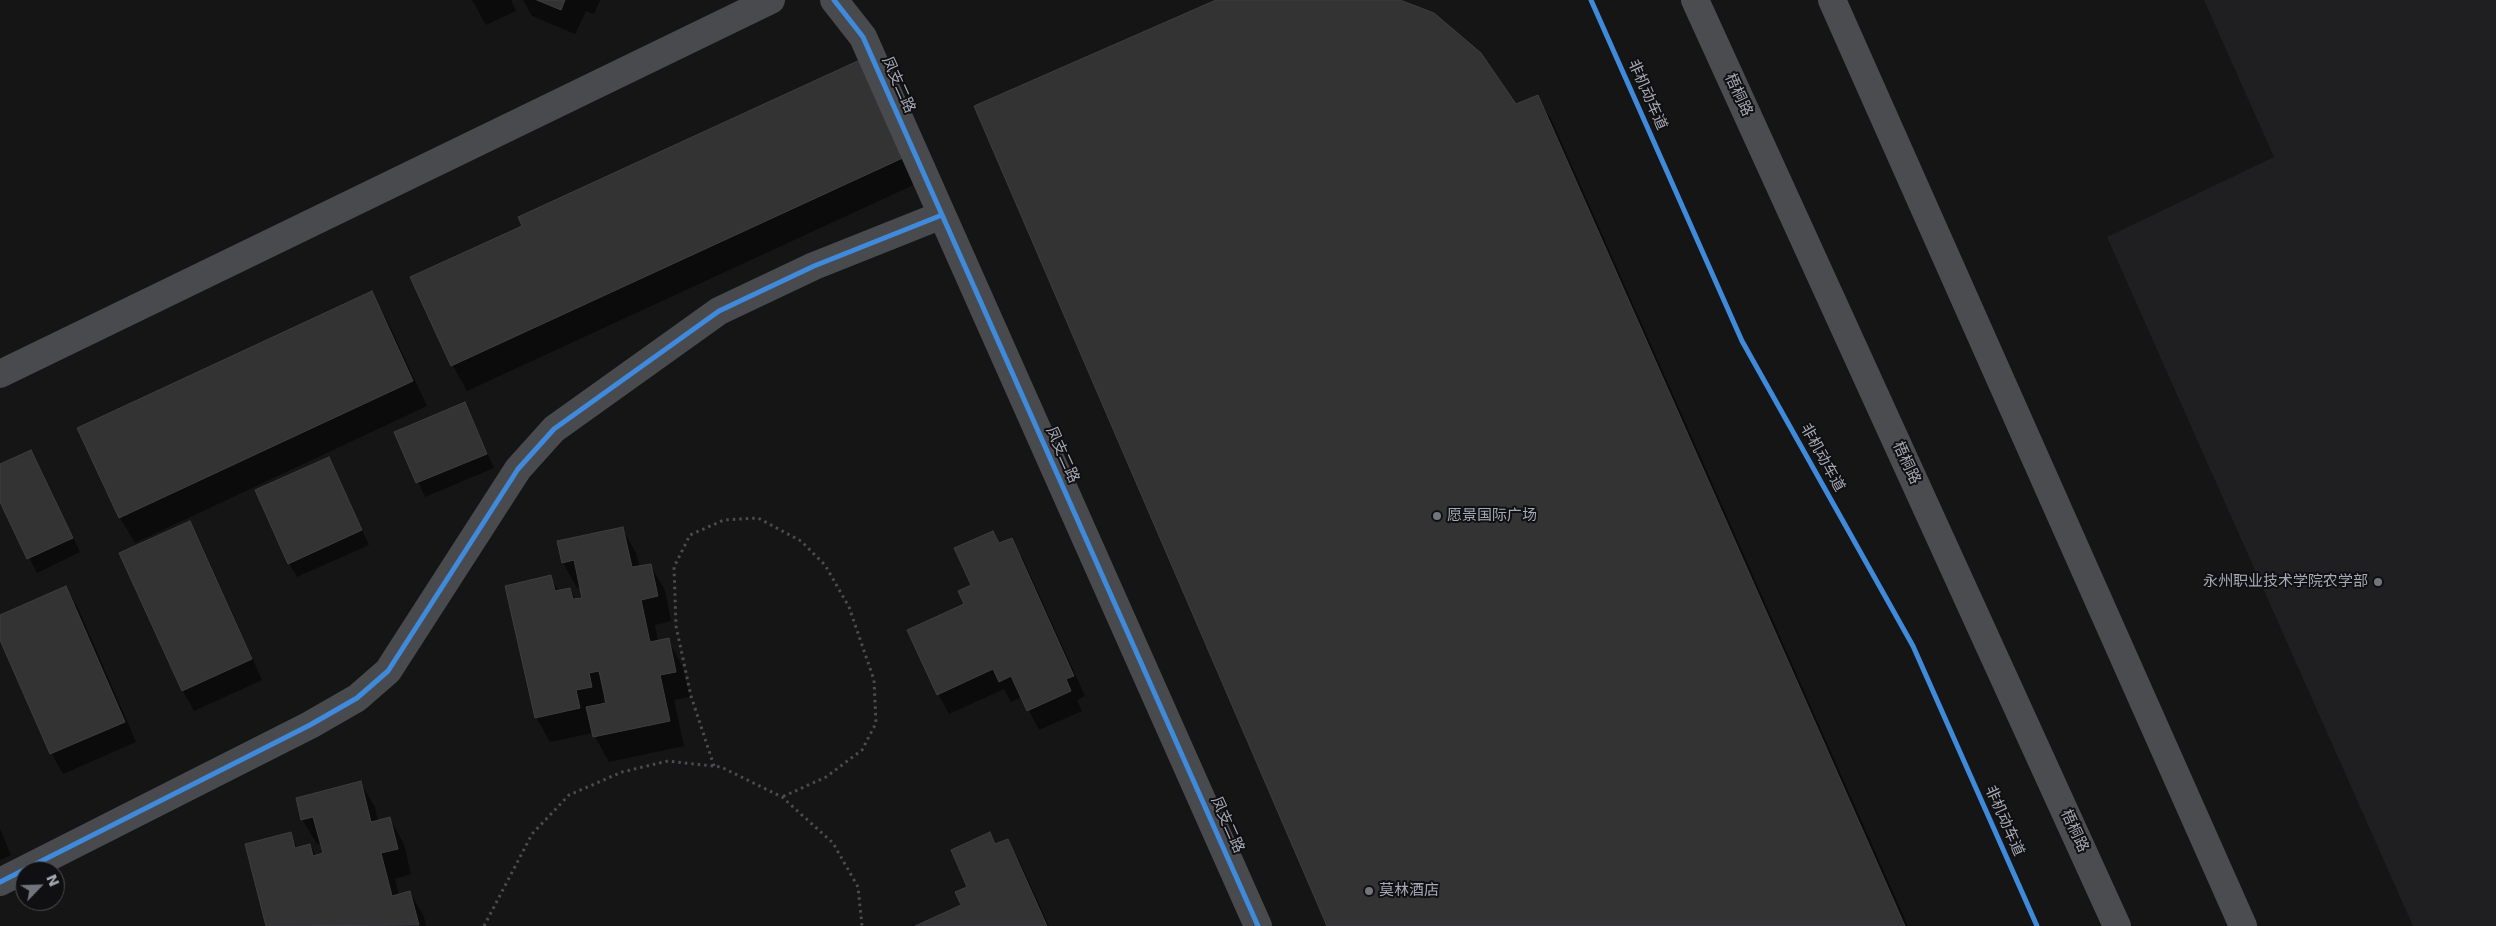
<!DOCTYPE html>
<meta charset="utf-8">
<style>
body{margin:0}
#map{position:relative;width:2496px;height:926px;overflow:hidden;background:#151515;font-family:"DejaVu Sans",sans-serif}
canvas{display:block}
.north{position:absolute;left:15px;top:861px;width:50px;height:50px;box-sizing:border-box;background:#100f11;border:1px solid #4c4d53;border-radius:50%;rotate:66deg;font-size:14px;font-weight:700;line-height:20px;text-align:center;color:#a6a9b6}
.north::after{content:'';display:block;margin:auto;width:18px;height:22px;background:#73757e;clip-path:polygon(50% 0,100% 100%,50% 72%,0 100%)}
</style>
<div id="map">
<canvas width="2496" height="926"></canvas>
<div class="north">N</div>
</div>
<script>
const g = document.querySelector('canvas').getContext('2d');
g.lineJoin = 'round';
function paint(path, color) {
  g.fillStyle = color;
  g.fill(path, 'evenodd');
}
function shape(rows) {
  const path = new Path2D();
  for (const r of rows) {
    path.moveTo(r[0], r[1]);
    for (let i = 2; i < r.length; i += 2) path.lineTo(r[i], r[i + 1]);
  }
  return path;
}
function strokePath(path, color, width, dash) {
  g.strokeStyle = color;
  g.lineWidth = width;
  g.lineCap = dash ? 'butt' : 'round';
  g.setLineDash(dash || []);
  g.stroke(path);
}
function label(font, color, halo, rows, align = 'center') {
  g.font = font + ' "DejaVu Sans","Noto Sans SC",sans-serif';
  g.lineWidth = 4;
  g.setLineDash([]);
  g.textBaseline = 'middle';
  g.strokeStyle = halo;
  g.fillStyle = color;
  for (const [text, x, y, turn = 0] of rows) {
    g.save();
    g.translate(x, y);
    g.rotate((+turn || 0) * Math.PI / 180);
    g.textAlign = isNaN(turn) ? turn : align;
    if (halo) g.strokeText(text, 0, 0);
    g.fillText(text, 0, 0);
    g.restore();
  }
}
paint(shape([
 [2204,0,2496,0,2496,926,2413,926,2107,237,2274,157]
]), '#1f1f21');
paint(shape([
 [472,0,511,0,516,11,486,25],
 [523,0,600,0,594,14,586,11,575,34,532,16],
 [1219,0,1397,0,1516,106,1537,96,1552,121,1908,926,1328,926],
 [861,61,920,182,467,391,453,366,412,278,523,226],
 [371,293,386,318,427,406,135,543,120,518,79,429],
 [465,404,494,468,425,497,396,433],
 [329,458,369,545,297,577,289,563],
 [0,465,38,465,80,552,37,573,0,499],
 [189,523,201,543,262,680,194,711,183,691,121,554],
 [622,528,636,553,640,567,650,565,665,590,671,621,655,625,658,642,668,640,682,665,690,697,674,700,684,746,609,762,593,733,550,742,536,717,550,577,559,592,570,589,576,600,584,599,581,587,577,588,563,563],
 [606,697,608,704,604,705,603,698],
 [993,532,1000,544,1011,539,1023,559,1085,696,1077,700,1082,711,1039,730,1022,697,1011,702,1004,689,949,714,938,694,966,604],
 [66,588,78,608,136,742,63,774,52,754,0,637,0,616],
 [360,782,375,807,378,822,390,819,404,844,411,874,395,879,399,895,410,892,424,917,426,926,267,926,247,845,290,834,298,849,310,845,316,856,324,854,321,843,317,844,302,819],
 [0,829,11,855,0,860],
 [989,834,996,845,1007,840,1019,860,1049,926,918,926,962,906]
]), '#0007');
const building = shape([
 [537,0,565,0,561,10,537,0],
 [1216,0,1400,0,1434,13,1481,53,1516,104,1538,95,1905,926,1327,926,974,106,1216,0],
 [862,59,907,156,451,366,410,277,522,226,518,217,862,59],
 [372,291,413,381,119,518,77,428,372,291],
 [465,402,487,454,416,483,394,432,465,402],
 [31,450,73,538,27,559,0,502,0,464,31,450],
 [329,457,362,530,288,564,255,490,329,457],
 [190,521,252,659,182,691,119,553,190,521],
 [623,527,632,567,651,564,658,596,641,600,650,642,669,638,676,672,660,675,670,721,593,737,586,707,606,703,599,671,589,673,592,687,576,690,580,708,535,718,505,586,551,575,555,591,570,588,573,599,582,598,574,560,562,563,557,541,623,527],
 [993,531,999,543,1012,538,1074,676,1066,679,1071,691,1027,711,1011,676,999,682,993,669,937,695,907,630,964,604,958,591,971,585,954,548,993,531],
 [66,586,125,722,50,754,0,640,0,615,66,586],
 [361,781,371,822,390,817,398,849,381,853,392,896,410,891,419,925,266,926,245,844,291,832,295,848,310,844,313,856,323,853,313,817,301,820,296,798,361,781],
 [990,832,995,844,1008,839,1047,926,915,926,961,905,955,892,967,887,951,850,990,832]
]);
paint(building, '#333334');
strokePath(building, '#3e3e41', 1);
strokePath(shape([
 [714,766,691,696,676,626,674,567,690,535,724,520,758,518,801,541,825,565,849,607,874,680,876,723,862,750,826,777,782,797],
 [484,926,532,834,569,795,622,772,668,761,721,767,782,797,833,843,858,887,862,926]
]), '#4b4b50', 3, [2.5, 4]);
strokePath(shape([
 [834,0,863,37,1258,926],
 [0,882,310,725,357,698,388,671,518,469,554,429,719,311,814,266,942,215]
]), '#494a4e', 28);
strokePath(shape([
 [0,374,771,0]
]), '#494a4e', 28);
strokePath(shape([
 [1695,0,2117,926],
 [1832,0,2243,926]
]), '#4b4c50', 28);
strokePath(shape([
 [834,0,863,37,1258,926],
 [1591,0,1742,341,1913,646,2037,926],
 [0,882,310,725,357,698,388,671,518,469,554,429,719,311,814,266,942,215]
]), '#408adc', 5);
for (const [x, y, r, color] of [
 [1437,516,5,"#73757e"],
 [2378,582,5,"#73757e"],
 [1369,891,5,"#73757e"]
]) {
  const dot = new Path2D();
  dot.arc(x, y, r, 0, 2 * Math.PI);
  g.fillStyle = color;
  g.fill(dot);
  strokePath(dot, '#100f11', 2);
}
label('15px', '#a6a9b6', '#100f11', [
 ["凤支二路",898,85,66],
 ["非机动车道",1647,95,66],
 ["梧桐路",1738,95,65],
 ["凤支二路",1062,455,66],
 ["非机动车道",1822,458,61],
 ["梧桐路",1906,463,65],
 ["非机动车道",2004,821,66],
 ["凤支二路",1227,825,66],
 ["梧桐路",2074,831,65]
]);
label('15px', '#a6a9b6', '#100f11', [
 ["愿景国际广场",1447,516],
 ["永州职业技术学院农学部",2368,582,"right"],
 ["莫林酒店",1379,891]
], 'left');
</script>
